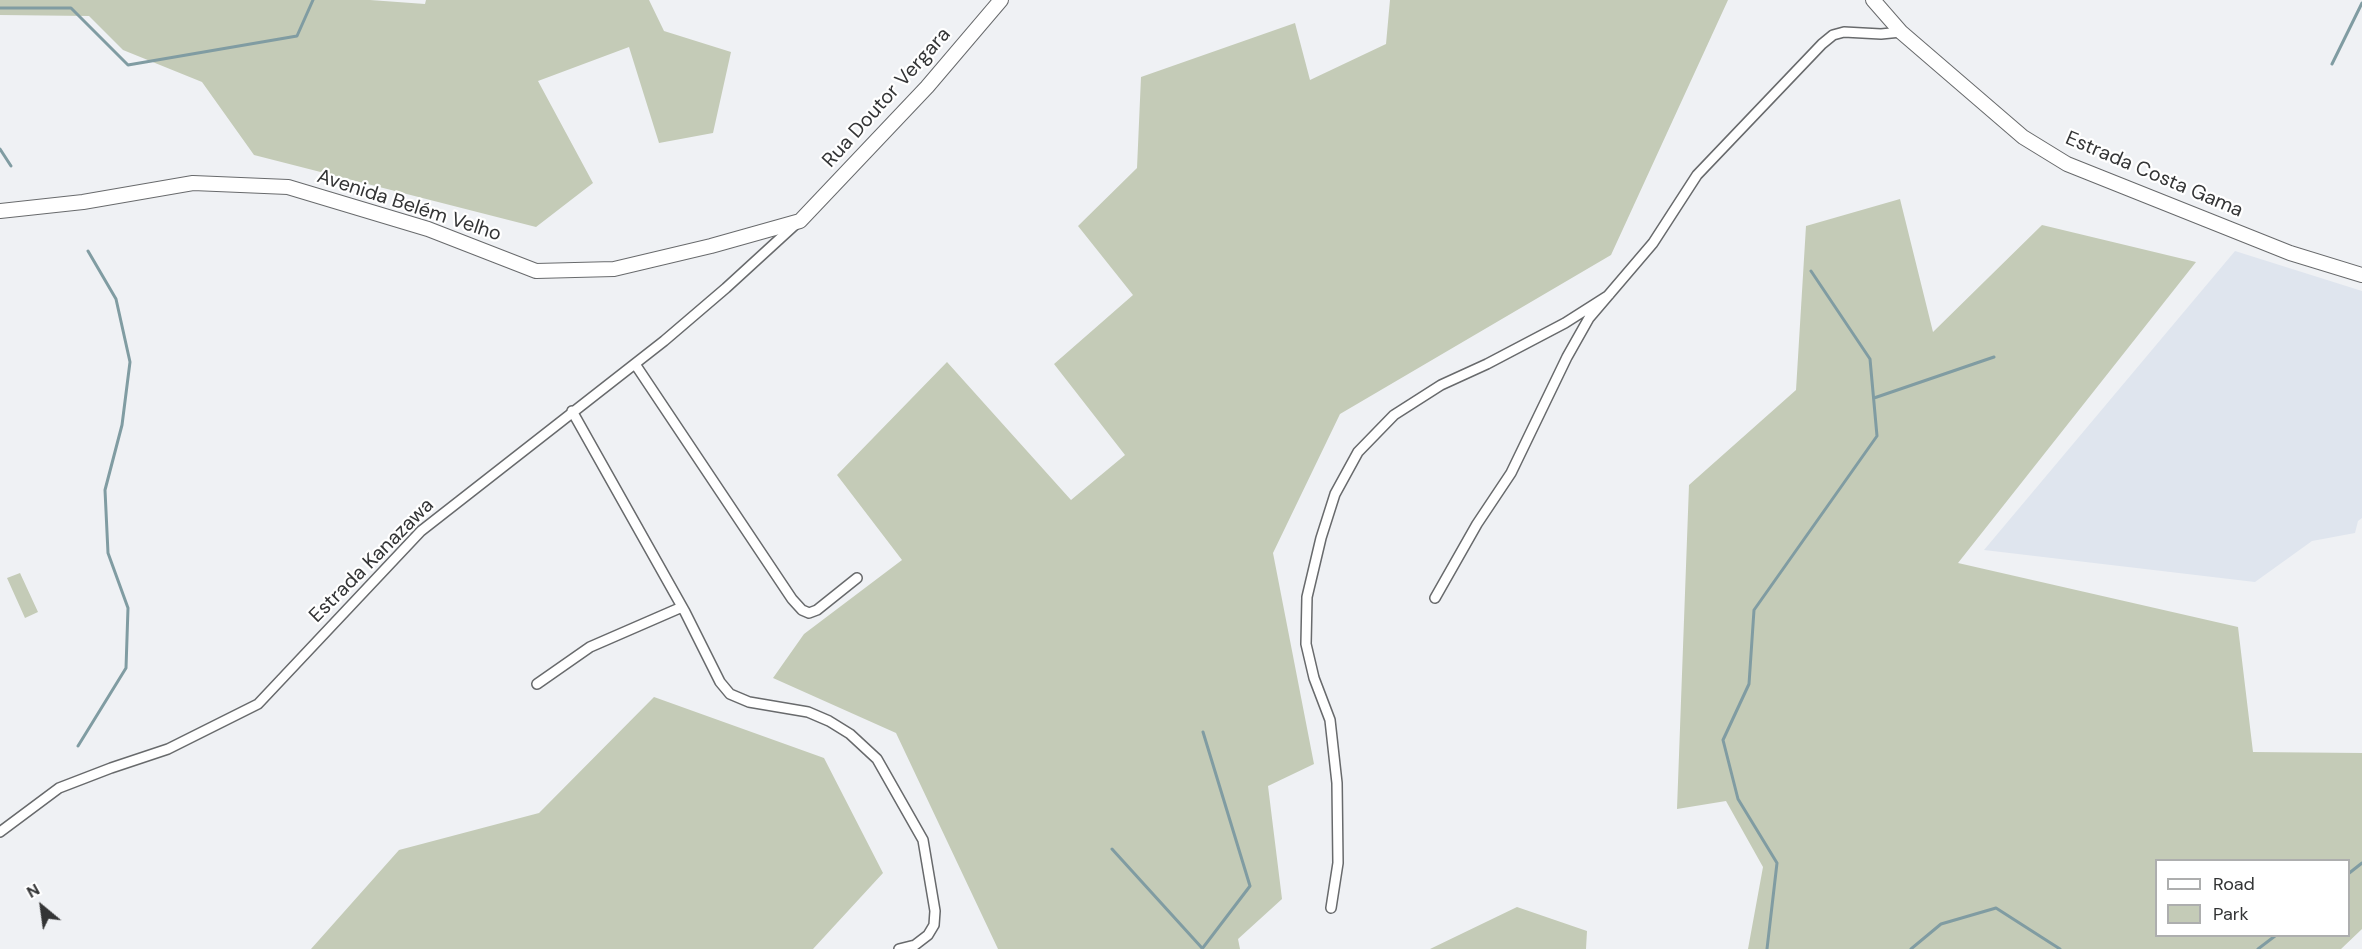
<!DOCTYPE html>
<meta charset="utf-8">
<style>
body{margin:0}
#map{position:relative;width:2362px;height:949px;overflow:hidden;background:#eff1f4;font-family:"DM Sans",sans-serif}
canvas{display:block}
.legend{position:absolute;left:2155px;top:859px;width:195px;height:78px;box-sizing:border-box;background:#fff;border:2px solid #adaeae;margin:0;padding:8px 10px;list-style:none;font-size:18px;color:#333435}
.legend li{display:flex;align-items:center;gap:12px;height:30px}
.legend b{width:30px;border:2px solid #adaeae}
.north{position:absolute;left:12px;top:877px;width:60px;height:60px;-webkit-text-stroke:4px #fff;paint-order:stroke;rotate:331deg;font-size:16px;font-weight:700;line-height:24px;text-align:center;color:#333435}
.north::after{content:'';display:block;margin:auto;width:21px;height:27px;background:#333435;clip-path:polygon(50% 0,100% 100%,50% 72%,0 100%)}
</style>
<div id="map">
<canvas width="2362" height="949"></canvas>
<ul class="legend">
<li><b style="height:8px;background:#fff"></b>Road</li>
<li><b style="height:16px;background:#c4cbb7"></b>Park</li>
</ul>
<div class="north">N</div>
</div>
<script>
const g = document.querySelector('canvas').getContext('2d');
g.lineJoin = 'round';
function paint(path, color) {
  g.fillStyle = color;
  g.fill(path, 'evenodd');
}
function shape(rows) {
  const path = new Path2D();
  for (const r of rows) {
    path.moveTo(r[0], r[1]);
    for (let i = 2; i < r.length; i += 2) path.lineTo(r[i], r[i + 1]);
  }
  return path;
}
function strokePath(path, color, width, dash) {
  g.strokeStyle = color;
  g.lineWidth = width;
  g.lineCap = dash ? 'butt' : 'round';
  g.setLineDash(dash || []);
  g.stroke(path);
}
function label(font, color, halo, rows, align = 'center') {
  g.font = font + ' "DM Sans",sans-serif';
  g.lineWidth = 4.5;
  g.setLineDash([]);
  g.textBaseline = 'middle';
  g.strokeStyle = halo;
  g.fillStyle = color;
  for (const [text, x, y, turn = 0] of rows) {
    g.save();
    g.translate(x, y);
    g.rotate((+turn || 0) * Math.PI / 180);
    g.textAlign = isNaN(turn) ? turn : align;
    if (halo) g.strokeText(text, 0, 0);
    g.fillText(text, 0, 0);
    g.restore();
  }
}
paint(shape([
 [2235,251,2362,291,2362,518,2358,521,2355,533,2312,541,2255,582,1984,550]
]), '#dfe5ee');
paint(shape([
 [0,0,370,0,425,4,426,0,649,0,664,31,731,52,713,133,659,143,629,47,538,81,593,183,536,227,254,155,202,82,123,50,89,16,0,15],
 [1390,0,1728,0,1611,255,1340,414,1273,553,1314,764,1268,786,1282,899,1238,939,1240,949,998,949,896,733,773,678,804,634,902,560,837,475,947,362,1071,500,1125,455,1054,364,1133,295,1078,226,1137,168,1141,77,1295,23,1310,80,1386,44],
 [1900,199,1933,332,2042,225,2196,262,1958,563,2238,627,2253,752,2362,753,2362,929,2341,949,1748,949,1763,867,1726,801,1677,809,1689,485,1796,390,1806,226],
 [2156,860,2348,860,2348,936,2156,936],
 [20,573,38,612,25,618,7,578],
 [654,697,824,758,883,873,813,949,311,949,399,850,539,813],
 [1517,907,1587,931,1586,949,1430,949]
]), '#c4cbb7');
strokePath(shape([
 [0,8,71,8,128,65,297,36,313,0],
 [2332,64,2362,3],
 [0,149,11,166],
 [1874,398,1994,357],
 [78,746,126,668,128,608,108,553,105,490,122,425,130,362,116,299,88,251],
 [1112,849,1202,948],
 [2348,874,2362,863],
 [1202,949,1250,886,1203,732],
 [1767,949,1777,863,1738,799,1723,740,1749,684,1754,610,1877,436,1870,359,1811,271],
 [1911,949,1941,924,1996,908,2060,949],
 [2258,949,2275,936]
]), '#809ca2', 3);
const street = shape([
 [635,364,792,599,802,610,809,613,817,610,857,578],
 [572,411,685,612,720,682,730,694,749,702,808,712,829,721,850,734,877,759,923,840,935,911,934,925,928,935,915,945,899,949],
 [1435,598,1477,524,1511,473,1567,357,1589,318,1653,243,1697,175,1822,44,1833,35,1844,32,1881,34,1901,32],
 [537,684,590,647,682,607],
 [0,832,59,788,111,768,168,749,258,704,421,531,664,341,726,288,797,223],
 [1331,908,1338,863,1337,783,1330,720,1314,678,1306,644,1307,597,1321,538,1335,494,1358,452,1394,415,1441,385,1487,364,1565,323,1609,295]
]);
const secondary = shape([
 [1873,0,1901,32,2023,137,2067,164,2290,253,2362,275],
 [0,211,83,202,193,183,288,187,428,229,536,271,614,269,711,246,800,221,927,87,1001,0]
]);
strokePath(street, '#686a6c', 12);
strokePath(secondary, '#686a6c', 16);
strokePath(street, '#fff', 9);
strokePath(secondary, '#fff', 14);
label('20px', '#333435', '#fff', [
 ["Rua Doutor Vergara",887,98,-48],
 ["Estrada Costa Gama",2154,175,23],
 ["Avenida Belém Velho",409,206,18],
 ["Estrada Kanazawa",372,561,-45]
]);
</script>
